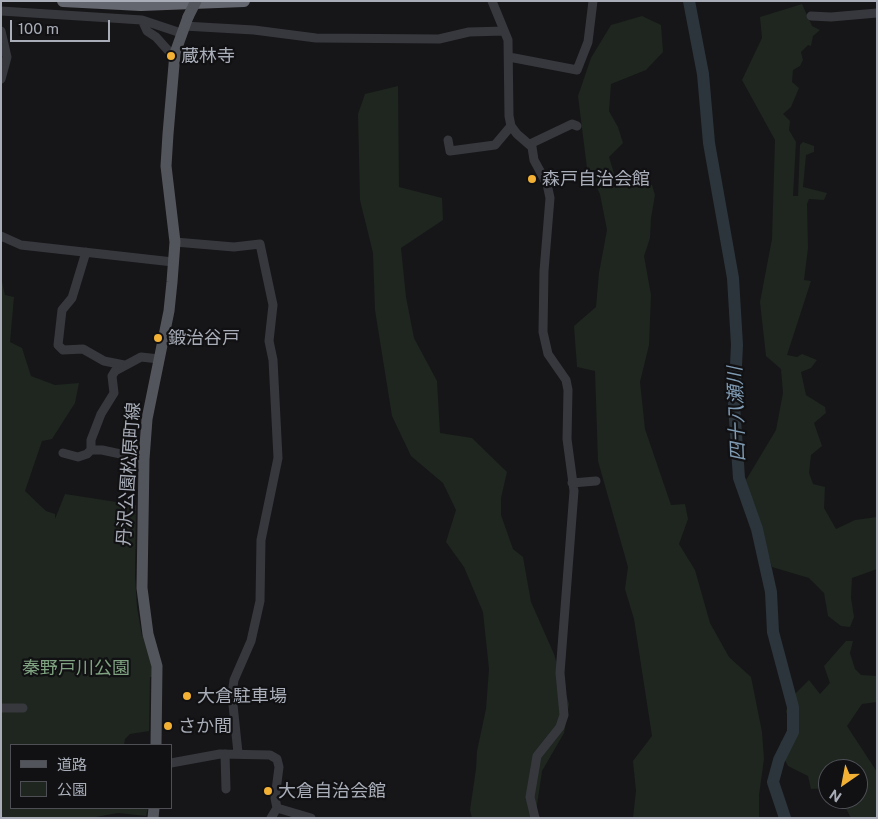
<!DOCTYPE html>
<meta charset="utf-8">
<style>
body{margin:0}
#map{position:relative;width:878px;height:819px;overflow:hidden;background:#161618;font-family:"Public Sans","Noto Sans JP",sans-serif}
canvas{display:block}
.frame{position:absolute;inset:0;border:2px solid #a8adb8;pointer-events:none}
.legend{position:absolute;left:10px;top:744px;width:162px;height:65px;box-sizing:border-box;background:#111113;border:1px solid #4d4f55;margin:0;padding:6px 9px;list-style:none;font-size:15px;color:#a8adb8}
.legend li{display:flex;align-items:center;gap:10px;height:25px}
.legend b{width:25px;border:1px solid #4d4f55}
.north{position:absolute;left:818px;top:759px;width:50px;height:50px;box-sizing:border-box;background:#111113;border:1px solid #4d4f55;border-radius:50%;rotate:213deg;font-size:14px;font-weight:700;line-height:20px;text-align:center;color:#a8adb8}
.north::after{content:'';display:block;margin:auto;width:18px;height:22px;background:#f2b134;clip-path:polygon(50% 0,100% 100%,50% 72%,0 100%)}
.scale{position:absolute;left:10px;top:20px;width:100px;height:22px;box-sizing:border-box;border:2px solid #a8adb8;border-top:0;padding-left:6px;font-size:15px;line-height:18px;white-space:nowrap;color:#a8adb8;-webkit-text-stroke:4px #111113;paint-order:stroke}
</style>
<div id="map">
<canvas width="878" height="819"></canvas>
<div class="frame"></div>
<ul class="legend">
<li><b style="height:6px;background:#53555c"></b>道路</li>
<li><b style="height:14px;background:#1e261f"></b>公園</li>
</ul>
<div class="north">N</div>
<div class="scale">100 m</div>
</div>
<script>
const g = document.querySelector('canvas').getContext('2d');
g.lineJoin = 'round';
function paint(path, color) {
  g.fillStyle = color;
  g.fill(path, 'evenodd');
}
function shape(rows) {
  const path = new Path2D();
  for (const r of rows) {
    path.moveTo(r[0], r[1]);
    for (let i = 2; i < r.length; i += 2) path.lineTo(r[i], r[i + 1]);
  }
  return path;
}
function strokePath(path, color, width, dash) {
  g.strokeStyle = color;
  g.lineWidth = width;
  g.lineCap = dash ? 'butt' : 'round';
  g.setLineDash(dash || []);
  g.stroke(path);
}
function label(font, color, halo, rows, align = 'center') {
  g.font = font + ' "Public Sans","Noto Sans JP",sans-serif';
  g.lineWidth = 4.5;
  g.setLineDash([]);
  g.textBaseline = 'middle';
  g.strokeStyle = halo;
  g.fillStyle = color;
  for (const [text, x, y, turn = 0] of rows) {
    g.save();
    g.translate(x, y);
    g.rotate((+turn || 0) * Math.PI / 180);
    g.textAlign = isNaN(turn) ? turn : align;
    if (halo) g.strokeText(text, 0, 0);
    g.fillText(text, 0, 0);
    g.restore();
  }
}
paint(shape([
 [802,4,812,26,820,30,813,36,811,46,808,45,801,52,803,60,800,66,793,70,792,82,799,88,791,107,783,114,790,121,789,130,796,142,793,196,798,196,800,145,803,142,814,146,814,152,806,155,803,187,827,193,824,200,809,199,807,204,808,248,804,280,811,281,787,355,797,357,802,354,817,360,811,368,801,372,806,395,825,407,826,413,814,423,822,446,811,455,809,473,813,484,825,487,824,508,836,529,855,520,877,517,877,569,852,578,851,598,854,617,850,627,841,626,828,616,824,593,809,578,772,567,746,480,776,430,783,393,781,369,766,356,760,302,772,239,775,140,742,80,762,38,760,17],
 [642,16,661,25,663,52,646,70,611,84,609,111,618,127,623,143,609,157,616,180,652,185,655,195,651,218,650,238,644,256,651,295,649,345,640,382,645,429,671,505,685,504,688,519,679,544,695,570,710,623,729,657,751,677,762,732,764,759,759,795,759,818,633,818,636,791,633,761,652,736,634,619,625,589,628,567,598,461,595,371,577,367,574,326,596,307,599,273,607,230,600,194,587,168,578,96,591,58,611,25],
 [398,86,399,187,442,198,443,220,401,248,406,297,414,338,437,381,440,433,472,438,507,472,501,498,501,515,513,549,523,557,531,602,554,654,569,704,564,733,542,771,536,812,541,818,472,818,470,810,476,769,477,751,486,709,489,669,483,612,464,567,446,542,456,510,443,483,411,456,392,416,375,310,373,253,360,200,358,114,365,94],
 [1,277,5,295,14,297,10,342,22,348,31,376,55,385,79,383,75,403,52,439,42,441,25,491,46,511,55,514,55,519,65,494,136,505,135,577,137,607,142,636,146,636,154,677,150,677,149,731,130,734,125,739,124,745,11,745,11,808,148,808,146,816,118,813,90,818,1,818],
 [846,641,853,641,850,653,855,669,861,675,877,676,877,702,862,704,847,726,877,772,877,818,851,818,841,799,858,799,858,769,828,769,828,788,811,789,808,776,788,766,779,750,781,741,794,736,798,730,789,721,786,711,794,695,809,680,820,694,830,683,824,666]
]), '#1e261f');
strokePath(shape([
 [689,1,703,74,709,143,733,278,737,345,734,405,739,478,757,529,771,592,773,632,793,707,793,732,779,760,773,782,785,818]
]), '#2c353c', 12);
strokePath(shape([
 [492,1,508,40,509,116,511,126,517,134,532,147,534,160,547,184,550,198,544,271,543,332,548,354,566,380,568,390,567,439,574,491,560,673,564,715,560,727,537,756,530,797,535,818],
 [1,11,142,20,181,33],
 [811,16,831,17,877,13],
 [142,20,147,31,156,37,174,57],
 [184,26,254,30,316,38,439,39,469,32,504,31],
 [1,31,7,57,1,79],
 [509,57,577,70,588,42,593,1],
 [448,140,450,151,495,145,511,126],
 [530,144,572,124,577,126],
 [1,236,21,245,173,262],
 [175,242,234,247,260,244,273,305,269,341,273,360,278,458,261,540,260,601,251,641,234,680,232,695,238,753],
 [86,252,72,298,62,310,58,345,63,350,83,349,104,361,124,365],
 [91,450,91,440,101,414,114,393,112,376,115,371,141,357,159,359],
 [63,453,78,457,87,454,91,450,102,450,144,459],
 [572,483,596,481],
 [1,708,23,708],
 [225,754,226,789],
 [171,763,220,754,270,755,277,759,279,767,275,798,277,808,271,818],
 [277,808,311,818]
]), '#37383d', 9);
strokePath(shape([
 [156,745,157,666,148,634,142,588,144,459,147,419,169,311,172,282,175,242,166,166,168,134,175,53,188,17],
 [153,818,154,808]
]), '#53555c', 11);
strokePath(shape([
 [63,1,141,5,244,1]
]), '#63666e', 12);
strokePath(shape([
 [188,17,196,1]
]), '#53555c', 11);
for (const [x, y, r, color] of [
 [171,56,5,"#f2b134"],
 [532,179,5,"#f2b134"],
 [158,338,5,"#f2b134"],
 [187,696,5,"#f2b134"],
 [168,726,5,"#f2b134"],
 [268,791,5,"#f2b134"]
]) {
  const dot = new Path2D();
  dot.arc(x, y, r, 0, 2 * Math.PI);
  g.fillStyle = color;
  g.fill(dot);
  strokePath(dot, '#111113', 2);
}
label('18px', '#a8adb8', '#111113', [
 ["蔵林寺",181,56],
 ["森戸自治会館",542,179],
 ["鍛治谷戸",168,338],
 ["大倉駐車場",197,696],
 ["さか間",178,726],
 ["大倉自治会館",278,791]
], 'left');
label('18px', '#a8adb8', '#111113', [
 ["丹沢公園松原町線",129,474,-86]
]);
label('18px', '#7fa381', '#111113', [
 ["秦野戸川公園",76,668]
]);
label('italic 19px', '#7f9bb3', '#111113', [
 ["四十八瀬川",737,414,-92]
]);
</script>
